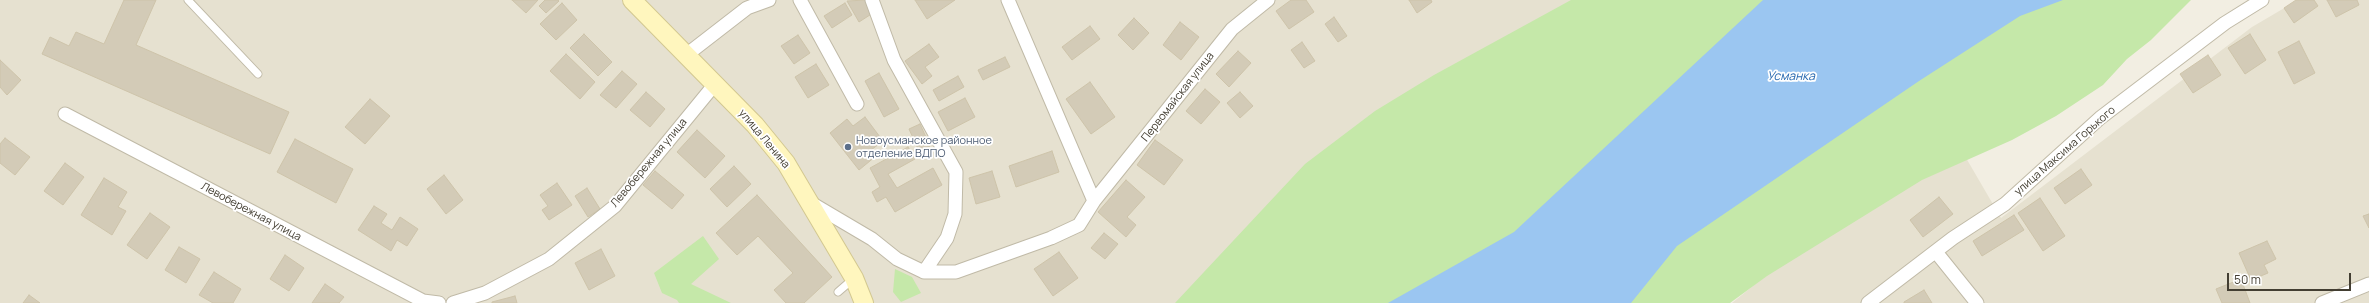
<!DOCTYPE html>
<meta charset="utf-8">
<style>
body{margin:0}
#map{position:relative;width:2369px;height:303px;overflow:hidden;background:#f2eee2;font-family:Manrope,sans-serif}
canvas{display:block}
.scale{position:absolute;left:2227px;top:273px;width:124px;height:18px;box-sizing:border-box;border:2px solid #433e32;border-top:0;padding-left:5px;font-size:12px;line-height:14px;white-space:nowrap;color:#433e32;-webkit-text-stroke:3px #fff;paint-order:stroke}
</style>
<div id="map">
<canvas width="2369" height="303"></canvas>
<div class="scale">50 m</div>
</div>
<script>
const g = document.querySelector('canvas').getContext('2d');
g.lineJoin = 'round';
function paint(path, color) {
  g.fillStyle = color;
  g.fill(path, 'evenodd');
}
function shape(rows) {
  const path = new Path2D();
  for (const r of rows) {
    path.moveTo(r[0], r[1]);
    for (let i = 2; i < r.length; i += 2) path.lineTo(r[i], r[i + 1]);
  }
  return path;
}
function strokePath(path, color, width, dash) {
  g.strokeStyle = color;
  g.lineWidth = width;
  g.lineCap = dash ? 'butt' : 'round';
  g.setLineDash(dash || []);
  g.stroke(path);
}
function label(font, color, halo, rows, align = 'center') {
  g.font = font + ' Manrope,sans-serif';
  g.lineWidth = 3.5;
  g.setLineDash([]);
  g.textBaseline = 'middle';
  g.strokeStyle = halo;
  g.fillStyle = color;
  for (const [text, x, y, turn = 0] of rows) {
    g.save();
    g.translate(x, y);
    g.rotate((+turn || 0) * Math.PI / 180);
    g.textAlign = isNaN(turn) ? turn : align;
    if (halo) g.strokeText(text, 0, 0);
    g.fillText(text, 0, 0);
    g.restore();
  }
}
paint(shape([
 [0,0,1622,0,1202,303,0,303],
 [2298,0,2369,0,2369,303,1732,303,1948,127,2001,218,2252,27]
]), '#e6e1d0');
paint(shape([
 [1571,0,2191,0,2151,40,2127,59,2103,85,2056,116,2012,140,1922,180,1767,276,1730,303,1175,303,1305,164,1375,111,1434,75],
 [703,236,719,259,691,284,731,303,679,303,677,300,662,293,654,273],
 [895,269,912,277,921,293,901,302,893,292]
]), '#c5e8a9');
paint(shape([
 [1763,0,2063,0,2020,16,1919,81,1677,246,1631,303,1388,303,1514,232]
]), '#9bc6f1');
const building = shape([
 [124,0,156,0,136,45,289,112,270,154,42,54,50,37,69,46,76,32,104,44,124,0],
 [512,0,538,0,526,13,512,0],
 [545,0,558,0,559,1,546,13,539,6,545,0],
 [866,0,873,13,859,22,847,1,866,0],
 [915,0,955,0,927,19,915,0],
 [1291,0,1306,0,1314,12,1289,29,1276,11,1291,0],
 [1409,0,1431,0,1432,2,1417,13,1409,0],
 [2296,0,2314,0,2318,6,2294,23,2284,8,2296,0],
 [2327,0,2357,0,2359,5,2336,17,2327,0],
 [562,3,577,20,556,40,540,24,562,3],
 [845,3,852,15,832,28,824,16,845,3],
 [1334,17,1347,36,1338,42,1325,24,1334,17],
 [1134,18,1149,33,1133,50,1118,35,1134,18],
 [1180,22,1199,37,1181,60,1163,45,1180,22],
 [1090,26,1100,39,1072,60,1062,47,1090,26],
 [584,34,612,62,598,76,570,48,584,34],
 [2250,34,2266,60,2245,74,2228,48,2250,34],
 [798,35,810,53,794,64,781,46,798,35],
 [2299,41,2315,73,2294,84,2278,52,2299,41],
 [1302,42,1315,61,1304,68,1291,50,1302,42],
 [929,44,939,57,925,67,932,76,922,84,905,61,929,44],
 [1238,51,1251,63,1229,87,1216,74,1238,51],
 [566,54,595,82,580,99,550,71,566,54],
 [2208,55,2221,75,2193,93,2180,74,2208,55],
 [1005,57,1010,67,983,80,978,70,1005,57],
 [0,60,21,80,7,95,0,87,0,60],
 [816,64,829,85,808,98,795,77,816,64],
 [622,71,637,84,616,108,600,95,622,71],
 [879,73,899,109,884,117,865,81,879,73],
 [958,76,964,87,939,101,933,90,958,76],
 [1090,82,1115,117,1091,134,1066,99,1090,82],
 [1205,89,1220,102,1201,124,1186,111,1205,89],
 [646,92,665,109,650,127,630,110,646,92],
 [1240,92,1253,106,1240,118,1227,103,1240,92],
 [965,98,975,117,948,131,938,112,965,98],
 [370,99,390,116,365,144,345,127,370,99],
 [865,117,883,141,871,150,876,156,859,170,830,133,847,119,853,126,865,117],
 [920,124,930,146,919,151,909,129,920,124],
 [697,130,725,156,705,178,677,152,697,130],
 [5,138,30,157,15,175,0,163,0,144,5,138],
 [295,139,353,169,336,203,277,172,295,139],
 [1155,140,1183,160,1164,185,1137,165,1155,140],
 [908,147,915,159,888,174,897,188,933,168,942,185,895,212,886,197,877,202,872,192,880,187,870,168,908,147],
 [1052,151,1059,172,1016,187,1009,166,1052,151],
 [65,163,84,177,63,205,44,191,65,163],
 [734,166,751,184,727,207,710,189,734,166],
 [2081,169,2092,185,2065,204,2054,188,2081,169],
 [655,171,684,195,672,209,643,185,655,171],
 [992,171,1000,197,976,204,969,178,992,171],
 [444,175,463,200,446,214,427,189,444,175],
 [104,178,127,192,118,207,126,211,112,235,81,215,104,178],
 [1126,180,1145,197,1127,217,1136,225,1126,237,1098,212,1126,180],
 [557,183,572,205,549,220,542,210,548,206,540,195,557,183],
 [587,188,600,209,588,217,575,196,587,188],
 [757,195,832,277,804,303,786,303,774,290,793,273,758,236,737,255,716,233,757,195],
 [1939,197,1953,214,1923,237,1910,220,1939,197],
 [2040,198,2065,236,2043,251,2018,213,2040,198],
 [374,206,387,214,381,223,392,230,400,217,418,229,407,246,397,240,391,251,358,230,374,206],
 [150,213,170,227,147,259,127,245,150,213],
 [2369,214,2369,228,2363,216,2369,214],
 [2014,215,2024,230,1982,256,1973,241,2014,215],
 [1104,233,1118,244,1105,259,1091,248,1104,233],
 [2267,241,2276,259,2264,265,2268,273,2251,280,2239,253,2267,241],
 [179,247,200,259,186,283,165,270,179,247],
 [601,249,615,276,589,290,575,263,601,249],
 [1059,252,1078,278,1053,296,1034,269,1059,252],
 [285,255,304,268,289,291,270,279,285,255],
 [214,272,241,289,233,303,213,303,199,295,214,272],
 [2241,279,2250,303,2222,303,2216,289,2241,279],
 [325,284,344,297,339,303,312,303,325,284],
 [1924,290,1932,303,1904,303,1904,302,1924,290],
 [29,295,40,303,23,303,29,295],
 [515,296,517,303,492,303,492,302,515,296]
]);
paint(building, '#d3cbb7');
strokePath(building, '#cec4aa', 1);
const service = shape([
 [188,0,258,74],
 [838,292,853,279]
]);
const minor = shape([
 [800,0,857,104],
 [872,0,894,60,956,172,955,214,947,238,924,272],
 [685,56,747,8,769,0],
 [65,114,423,301,439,303],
 [1094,201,1232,29,1268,0],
 [811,203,872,239,897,259,924,272,956,272,1051,238,1079,225,1094,201,1008,0],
 [1936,252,1977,303],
 [453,303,485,293,549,259,615,206,715,84],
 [1868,303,1953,238,2005,204,2100,118,2225,23,2262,0],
 [2322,303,2369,284]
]);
const secondary = shape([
 [632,0,755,125,786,163,854,278,864,303]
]);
strokePath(service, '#c0baa7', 9);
strokePath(minor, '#c0baa7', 15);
strokePath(secondary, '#d3c890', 20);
strokePath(service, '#fff', 7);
strokePath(minor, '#fff', 13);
strokePath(secondary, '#fff6be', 18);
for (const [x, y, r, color] of [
 [848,147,4,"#5c6f8a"]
]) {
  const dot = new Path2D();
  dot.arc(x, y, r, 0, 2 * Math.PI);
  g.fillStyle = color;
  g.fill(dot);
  strokePath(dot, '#fff', 1.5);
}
label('11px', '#433e32', '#fff', [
 ["Первомайская улица",1178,97,-52],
 ["улица Ленина",764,139,50],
 ["улица Максима Горького",2065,151,-41],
 ["Левобережная улица",649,163,-50],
 ["Левобережная улица",251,212,28]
]);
label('11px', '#4e5e75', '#fff', [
 ["Новоусманское районное",856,141],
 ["отделение ВДПО",856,154]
], 'left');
label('italic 12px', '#2a6bb1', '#fff', [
 ["Усманка",1791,77]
]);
</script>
